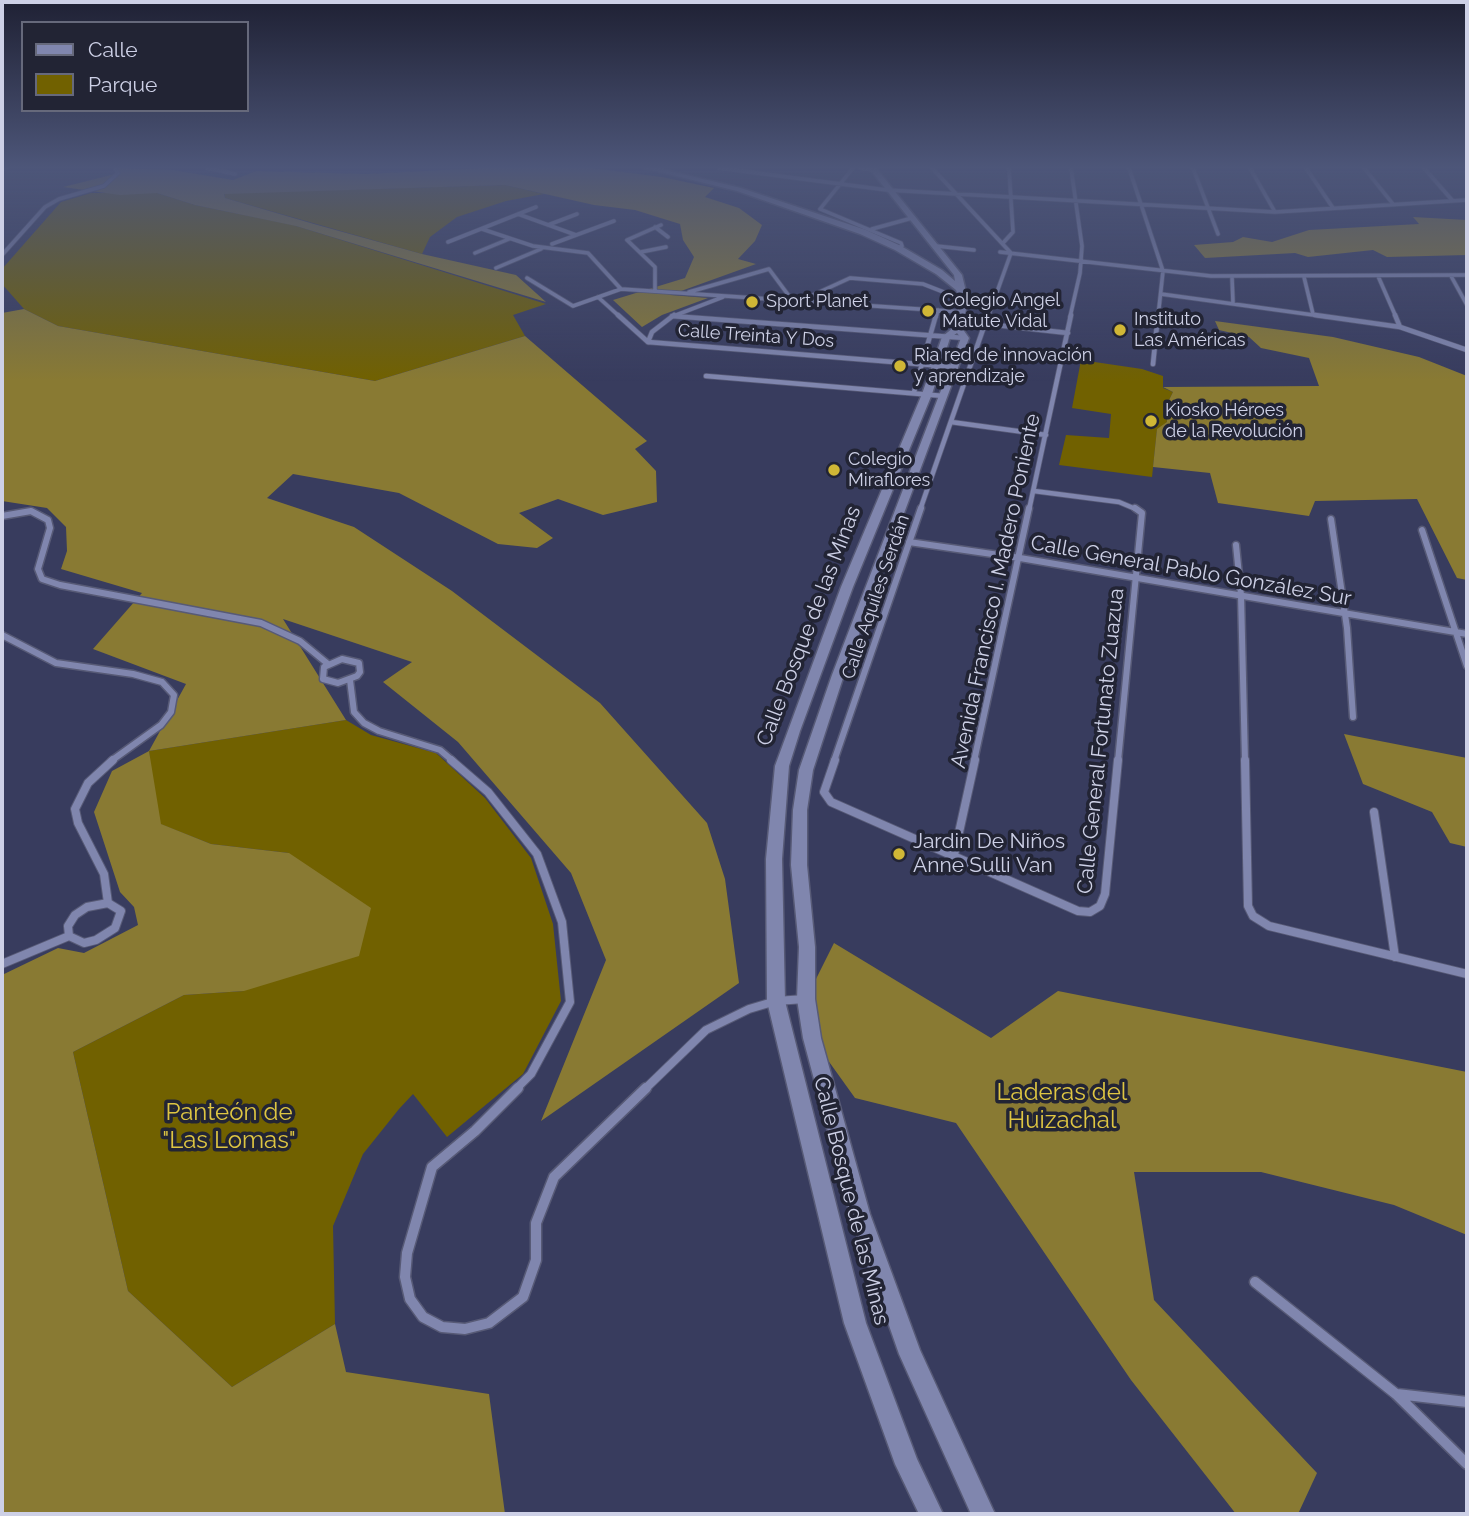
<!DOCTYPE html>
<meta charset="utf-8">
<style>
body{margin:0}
#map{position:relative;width:1469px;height:1516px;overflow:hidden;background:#383c5e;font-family:Raleway,sans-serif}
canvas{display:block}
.frame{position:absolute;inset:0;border:4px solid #cdd0e6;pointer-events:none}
.legend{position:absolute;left:21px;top:21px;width:228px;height:91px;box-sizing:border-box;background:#222434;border:2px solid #66697b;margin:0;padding:9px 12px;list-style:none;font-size:21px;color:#cdd0e6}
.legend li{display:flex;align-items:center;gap:14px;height:35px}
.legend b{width:35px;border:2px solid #66697b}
</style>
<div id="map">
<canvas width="1469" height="1516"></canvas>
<div class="frame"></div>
<ul class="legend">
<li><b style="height:9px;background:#8086ae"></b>Calle</li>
<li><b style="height:19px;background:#716100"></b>Parque</li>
</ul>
</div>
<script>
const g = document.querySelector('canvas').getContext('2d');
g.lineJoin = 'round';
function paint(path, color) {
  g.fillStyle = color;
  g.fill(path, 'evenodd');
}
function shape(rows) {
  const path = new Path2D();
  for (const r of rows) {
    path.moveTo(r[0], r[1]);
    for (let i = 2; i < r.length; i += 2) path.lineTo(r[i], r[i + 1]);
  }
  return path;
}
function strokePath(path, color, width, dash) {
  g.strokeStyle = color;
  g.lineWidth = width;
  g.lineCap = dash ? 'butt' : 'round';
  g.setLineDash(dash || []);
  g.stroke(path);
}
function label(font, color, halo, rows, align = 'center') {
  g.font = font + ' Raleway,sans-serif';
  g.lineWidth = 7;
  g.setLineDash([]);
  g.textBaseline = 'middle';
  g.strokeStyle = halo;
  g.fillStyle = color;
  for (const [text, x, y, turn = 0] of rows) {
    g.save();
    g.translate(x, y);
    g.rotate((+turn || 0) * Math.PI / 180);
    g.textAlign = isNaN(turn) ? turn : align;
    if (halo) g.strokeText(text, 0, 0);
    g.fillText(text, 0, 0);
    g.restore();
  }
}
paint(shape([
 [505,185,544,194,506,201,457,217,430,237,422,254,225,198,224,193],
 [91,193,157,193,195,205,293,225,546,304,513,315,525,336,375,381,58,326,24,309,2,284,2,269,61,202],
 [1081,360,1142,369,1163,376,1163,388,1173,392,1165,408,1167,422,1157,430,1152,477,1059,465,1066,435,1109,438,1111,414,1072,408],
 [346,720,371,735,436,753,485,798,531,858,553,924,561,1001,523,1074,447,1137,413,1094,399,1109,363,1154,333,1226,335,1324,232,1387,128,1291,73,1052,184,995,244,991,289,853,211,844,155,822,149,751]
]), '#716100');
paint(shape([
 [117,168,173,170,233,180,256,171,366,174,485,168,592,168,662,177,714,188,705,197,739,208,762,225,755,241,738,259,756,264,670,295,708,298,662,315,642,327,613,300,685,278,694,257,683,240,680,224,635,210,594,205,505,185,224,194,225,198,314,224,422,254,516,275,546,302,296,226,195,205,157,193,120,195,63,187,119,173],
 [1413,217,1467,220,1467,255,1387,257,1373,250,1308,257,1295,253,1205,258,1194,245,1233,242,1243,237,1272,242,1309,230,1419,224],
 [24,309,58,326,375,381,525,336,647,441,635,449,656,471,657,502,603,515,558,499,519,513,553,538,537,548,498,544,399,493,293,474,267,498,354,527,452,591,600,703,707,823,725,879,739,983,541,1121,606,960,571,873,458,742,383,682,412,662,283,619,346,720,149,751,161,824,211,844,289,853,371,908,359,956,244,991,184,995,73,1052,128,1291,232,1387,335,1324,346,1372,489,1394,505,1514,2,1514,2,975,58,948,84,953,138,925,134,907,120,892,94,812,112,771,149,751,186,684,93,649,142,593,61,569,67,551,66,527,47,508,2,501,2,313],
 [1215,321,1333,337,1419,357,1467,376,1467,580,1457,578,1417,499,1315,501,1309,516,1218,503,1210,473,1153,467,1157,429,1167,422,1166,406,1173,392,1163,387,1319,386,1309,358,1261,348,1249,337,1219,330],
 [1344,734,1467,758,1467,847,1450,843,1432,812,1363,784],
 [834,943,991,1038,1058,991,1467,1072,1467,1235,1394,1205,1261,1172,1134,1172,1154,1300,1317,1473,1298,1514,1236,1514,1131,1380,956,1123,855,1098,812,1038,806,999]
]), '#897a33');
const minorFar4 = shape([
 [207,168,235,174],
 [719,168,887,190,1275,212,1467,200],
 [853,168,820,209,901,243,902,246,898,248],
 [861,168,872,170],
 [932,168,1011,253,988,317],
 [1129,168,1163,271,1158,317],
 [1193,168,1218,234],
 [1250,168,1275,212],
 [1306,168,1333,208],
 [1364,168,1393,204],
 [1424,168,1452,200],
 [518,214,576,235],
 [548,225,577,214],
 [655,227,668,237],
 [482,229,533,246,588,253,621,289],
 [872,229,912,218],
 [448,242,536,207],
 [1003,243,1013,232,1009,168],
 [552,244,614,221],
 [936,246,974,250],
 [641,252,666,247],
 [1000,252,1211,276,1467,275],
 [475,253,509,239],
 [2,255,45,207,59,199,104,186,118,173,115,168],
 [496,268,541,249],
 [1378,276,1396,317],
 [1451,276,1467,305],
 [1232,277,1233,303],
 [1304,277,1313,314],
 [527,278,573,306,621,289,963,312],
 [655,291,655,267,627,240,661,225],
 [689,292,769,269,792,300],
 [1161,294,1328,317],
 [598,297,620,317],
 [802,300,850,278,923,284,964,300],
 [672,316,686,317],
 [671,317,723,297],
 [936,317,938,310],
 [1070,317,1080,273,1082,246,1071,168]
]);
const minorFar3 = shape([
 [618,315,648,342],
 [1315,315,1400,327,1467,350],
 [1395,315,1400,327],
 [672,316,965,338],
 [987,324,1068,333],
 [648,342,955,367],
 [648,342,652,332,674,315],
 [1153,364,1158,315],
 [706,376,944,396],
 [914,392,936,315],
 [951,422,1046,435],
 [1034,491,1119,502,1138,510],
 [920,510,988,315],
 [1029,510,1071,315]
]);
const minorFar2 = shape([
 [2,516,31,511,48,520,50,528,38,569,42,579,60,585,261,623,300,641,328,664],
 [1331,519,1347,628,1353,717],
 [1422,530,1467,666],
 [909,542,1020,558,1467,634],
 [1236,545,1241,595,1245,761],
 [2,635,56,663,133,674,162,682,174,695,171,712,161,725,111,761],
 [342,659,359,663,360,672,357,676,338,683,323,679,324,667,342,659],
 [350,680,354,712,364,723,379,731,440,750,453,761],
 [834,761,921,508],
 [974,761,1029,508],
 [1118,761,1142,513,1135,508]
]);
const minorFar1 = shape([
 [451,760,488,792,537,854,562,922,570,1002,531,1074,516,1089],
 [835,760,824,792,831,802,1078,911,1090,912,1100,906,1105,894,1118,760],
 [1245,760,1248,906,1253,916,1269,926,1467,974],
 [1374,812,1395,957],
 [954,855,975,760],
 [108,903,104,874,78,823,75,809,88,783,113,760],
 [108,903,121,911,115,928,96,940,84,943,69,936,68,926,75,915,87,907,108,903],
 [2,964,69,936],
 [645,1089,706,1030,749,1009,776,1001,805,999]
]);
const minor = shape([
 [518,1088,475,1131,432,1167,407,1253,405,1277,410,1299,423,1317,442,1327,465,1329,489,1323,523,1297,536,1260,536,1223,554,1177,646,1088],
 [1255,1282,1396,1394,1467,1464],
 [1397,1394,1467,1402]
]);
const tertiary = shape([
 [2,168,8,168,2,171,2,168]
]);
const secondary = shape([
 [644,168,657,168,741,188,866,230,901,246,942,270,955,281,954,275,869,168,876,168,962,275,968,300,962,328,969,338,844,675,813,770,807,810,807,865,815,947,815,999,821,1038,870,1214,920,1350,995,1514,971,1514,899,1354,850,1214,803,1038,797,999,799,947,791,865,793,810,799,770,832,675,961,338,957,333,950,338,932,394,853,587,800,731,789,766,782,859,785,1001,866,1323,917,1459,943,1514,919,1514,895,1464,844,1323,767,1001,766,859,775,766,841,587,922,394,942,337,954,327,960,300,956,290,936,274,895,250,860,234,737,191,644,168]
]);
strokePath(minorFar4, '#575a76', 5);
strokePath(minorFar3, '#575a76', 6);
strokePath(minorFar2, '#575a76', 9);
strokePath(minorFar1, '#575a76', 10);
strokePath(minor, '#575a76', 13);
strokePath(tertiary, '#575a76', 3);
strokePath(secondary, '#575a76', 3);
strokePath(minorFar4, '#8086ae', 3.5);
strokePath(minorFar3, '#8086ae', 4.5);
strokePath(minorFar2, '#8086ae', 6);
strokePath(minorFar1, '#8086ae', 8);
strokePath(minor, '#8086ae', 10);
paint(tertiary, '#8086ae');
paint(secondary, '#8086ae');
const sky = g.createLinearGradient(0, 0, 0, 381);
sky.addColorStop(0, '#1f2134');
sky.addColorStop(0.44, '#4d5679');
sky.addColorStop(1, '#4d567900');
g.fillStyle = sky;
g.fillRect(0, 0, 1469, 381);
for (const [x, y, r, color] of [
 [752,302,7,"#d0b736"],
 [928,311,7,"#d0b736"],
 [1120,330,7,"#d0b736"],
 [900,366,7,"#d0b736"],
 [1151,421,7,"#d0b736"],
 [834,470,7,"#d0b736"],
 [899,854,7,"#d0b736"]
]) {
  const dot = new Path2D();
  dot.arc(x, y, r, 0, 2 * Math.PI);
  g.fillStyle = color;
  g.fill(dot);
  strokePath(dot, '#222434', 2.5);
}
label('18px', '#cdd0e6', '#222434', [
 ["Colegio Angel",942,301],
 ["Matute Vidal",942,322],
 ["Sport Planet",766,302],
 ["Instituto",1134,320],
 ["Las Américas",1134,341],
 ["Ria red de innovación",914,356],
 ["y aprendizaje",914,377],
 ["Kiosko Héroes",1165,411],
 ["de la Revolución",1165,432],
 ["Colegio",848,460],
 ["Miraflores",848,481]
], 'left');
label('18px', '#cdd0e6', '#222434', [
 ["Calle Treinta Y Dos",756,336,4],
 ["Calle Aquiles Serdán",876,597,-71]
]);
label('21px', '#cdd0e6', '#222434', [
 ["Calle General Pablo González Sur",1191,571,10],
 ["Avenida Francisco I. Madero Poniente",996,591,-78],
 ["Calle Bosque de las Minas",809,626,-69],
 ["Calle General Fortunato Zuazua",1101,741,-84],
 ["Calle Bosque de las Minas",851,1201,76]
]);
label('21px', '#cdd0e6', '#222434', [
 ["Jardin De Niños",913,842],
 ["Anne Sulli Van",913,866]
], 'left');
label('24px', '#dec542', '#222434', [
 ["Laderas del",1062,1093],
 ["Huizachal",1062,1121],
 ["Panteón de",229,1113],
 ["\"Las Lomas\"",229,1141]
]);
</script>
